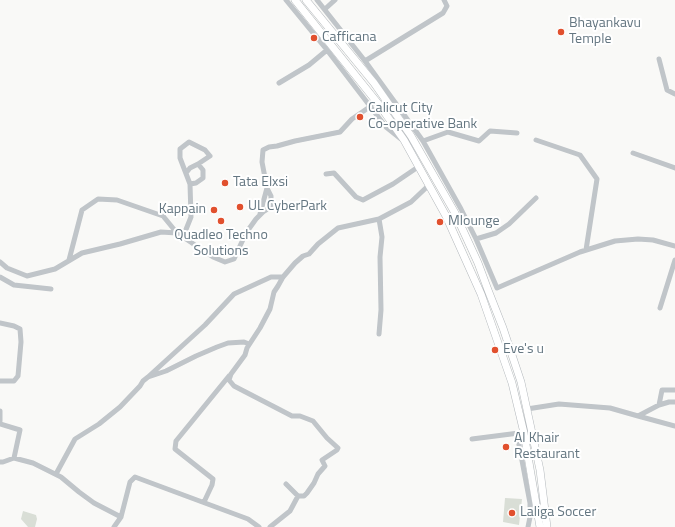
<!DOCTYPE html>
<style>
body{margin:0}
canvas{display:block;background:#f9f9f7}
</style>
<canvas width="675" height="527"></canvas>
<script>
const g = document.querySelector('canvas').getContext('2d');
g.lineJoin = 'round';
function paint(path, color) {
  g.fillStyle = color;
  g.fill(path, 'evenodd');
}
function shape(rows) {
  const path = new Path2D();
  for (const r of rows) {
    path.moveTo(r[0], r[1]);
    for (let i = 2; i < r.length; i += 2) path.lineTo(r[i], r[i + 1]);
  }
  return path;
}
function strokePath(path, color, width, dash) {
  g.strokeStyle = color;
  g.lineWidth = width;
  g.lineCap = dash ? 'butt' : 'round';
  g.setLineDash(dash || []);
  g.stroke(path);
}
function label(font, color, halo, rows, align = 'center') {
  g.font = font + ' "Titillium Web",sans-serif';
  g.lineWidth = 4;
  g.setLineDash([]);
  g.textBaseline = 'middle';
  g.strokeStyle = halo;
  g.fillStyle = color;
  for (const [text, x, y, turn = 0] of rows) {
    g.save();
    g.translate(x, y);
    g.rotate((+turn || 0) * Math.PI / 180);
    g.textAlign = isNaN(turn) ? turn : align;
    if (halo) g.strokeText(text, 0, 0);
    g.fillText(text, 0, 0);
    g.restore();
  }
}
paint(shape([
 [505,498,522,499,519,525,503,522],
 [23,511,36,515,37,519,35,527,28,527,21,519]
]), '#d9ded6');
const highway = shape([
 [295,0,380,106,404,140,446,216,481,294,512,383,524,433,540,527],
 [306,0,374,83,411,136,455,213,478,263,488,290,503,328,521,382,540,470,547,527]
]);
strokePath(highway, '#b3b8bc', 8);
strokePath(shape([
 [286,0,327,50,386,127,401,139],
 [317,0,365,61,423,141,461,209,476,239,497,288,580,252,615,241,638,239,653,240,675,246],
 [325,9,335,0],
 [659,59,667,90,675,94],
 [365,61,443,13,447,6,444,0],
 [279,83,309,65,327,50],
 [536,140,580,155,597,179,586,250],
 [423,141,448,132,479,141,490,131,517,133],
 [633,153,675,168],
 [198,164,210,156,205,150,189,142,180,149,180,158,190,184,191,217,183,237,213,257,225,262,234,259,246,233,256,219,263,212,271,207,271,196,267,188,262,162,263,150,269,147,277,146,295,141,340,132,352,119,371,106],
 [186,173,190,168,198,164,203,170,203,178,196,183,190,184],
 [326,174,334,173,356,197,363,200,393,184,418,167],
 [260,214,267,188],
 [379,219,382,237,380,257,381,310,379,334],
 [476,239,496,233,509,224,536,198],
 [69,260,82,210,98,199,117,200,163,216,177,233],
 [0,262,7,268,27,276,55,269,82,253,120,244,161,232,177,233,183,237],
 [0,277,14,285,51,289],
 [660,308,675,260],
 [0,323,14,326,20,329,21,342,18,376,14,381,0,381],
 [148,377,205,325,234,294,271,277,283,277],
 [659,405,662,390,675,390],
 [527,409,559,404,610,408,638,416,659,405,669,402,675,402],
 [0,411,0,421],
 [638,416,675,426],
 [0,424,20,430,14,458],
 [517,434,530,503,530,517,528,527],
 [472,439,519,433],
 [0,462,3,462,14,458,33,463,61,477,79,492,94,503,121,517,114,527],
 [56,474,75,439,99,424,120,407,140,386,143,381,148,377,166,371,196,356,217,347,228,343,244,342,249,344],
 [286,484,298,496],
 [204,502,212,485,213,479,175,449,176,441,229,376],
 [121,517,130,482,135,477,248,519,259,527],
 [270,527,290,511,298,496,304,496,307,493,314,483,318,474,325,466,322,460,337,450,338,448,327,438,313,421,300,416,292,416,234,386,229,380,231,374,245,355,247,348,260,328,270,309,274,292,278,286,283,277,295,263,303,256,309,254,318,244,338,228,379,219,411,202,429,185]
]), '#c0c5c9', 5);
strokePath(highway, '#fff', 7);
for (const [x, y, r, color] of [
 [561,32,4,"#e1502e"],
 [314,38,4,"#e1502e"],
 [360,117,4,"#e1502e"],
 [225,183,4,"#e1502e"],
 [240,207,4,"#e1502e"],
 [214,210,4,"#e1502e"],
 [221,221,4,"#e1502e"],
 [440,222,4,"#e1502e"],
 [495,350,4,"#e1502e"],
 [506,447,4,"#e1502e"],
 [512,513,4,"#e1502e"]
]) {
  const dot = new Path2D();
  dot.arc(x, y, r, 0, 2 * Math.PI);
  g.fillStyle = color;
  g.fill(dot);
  strokePath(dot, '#fff', 1.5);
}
label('14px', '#647681', '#fff', [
 ["Bhayankavu",569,24],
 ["Temple",569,40],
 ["Cafficana",322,38],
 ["Calicut City",368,109],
 ["Co-operative Bank",368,125],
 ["Tata Elxsi",233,183],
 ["UL CyberPark",248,207],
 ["Kappain",206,210,"right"],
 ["Mlounge",448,222],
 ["Quadleo Techno",221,236,"center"],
 ["Solutions",221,252,"center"],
 ["Eve's u",503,350],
 ["Al Khair",514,439],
 ["Restaurant",514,455],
 ["Laliga Soccer",520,513]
], 'left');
</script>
